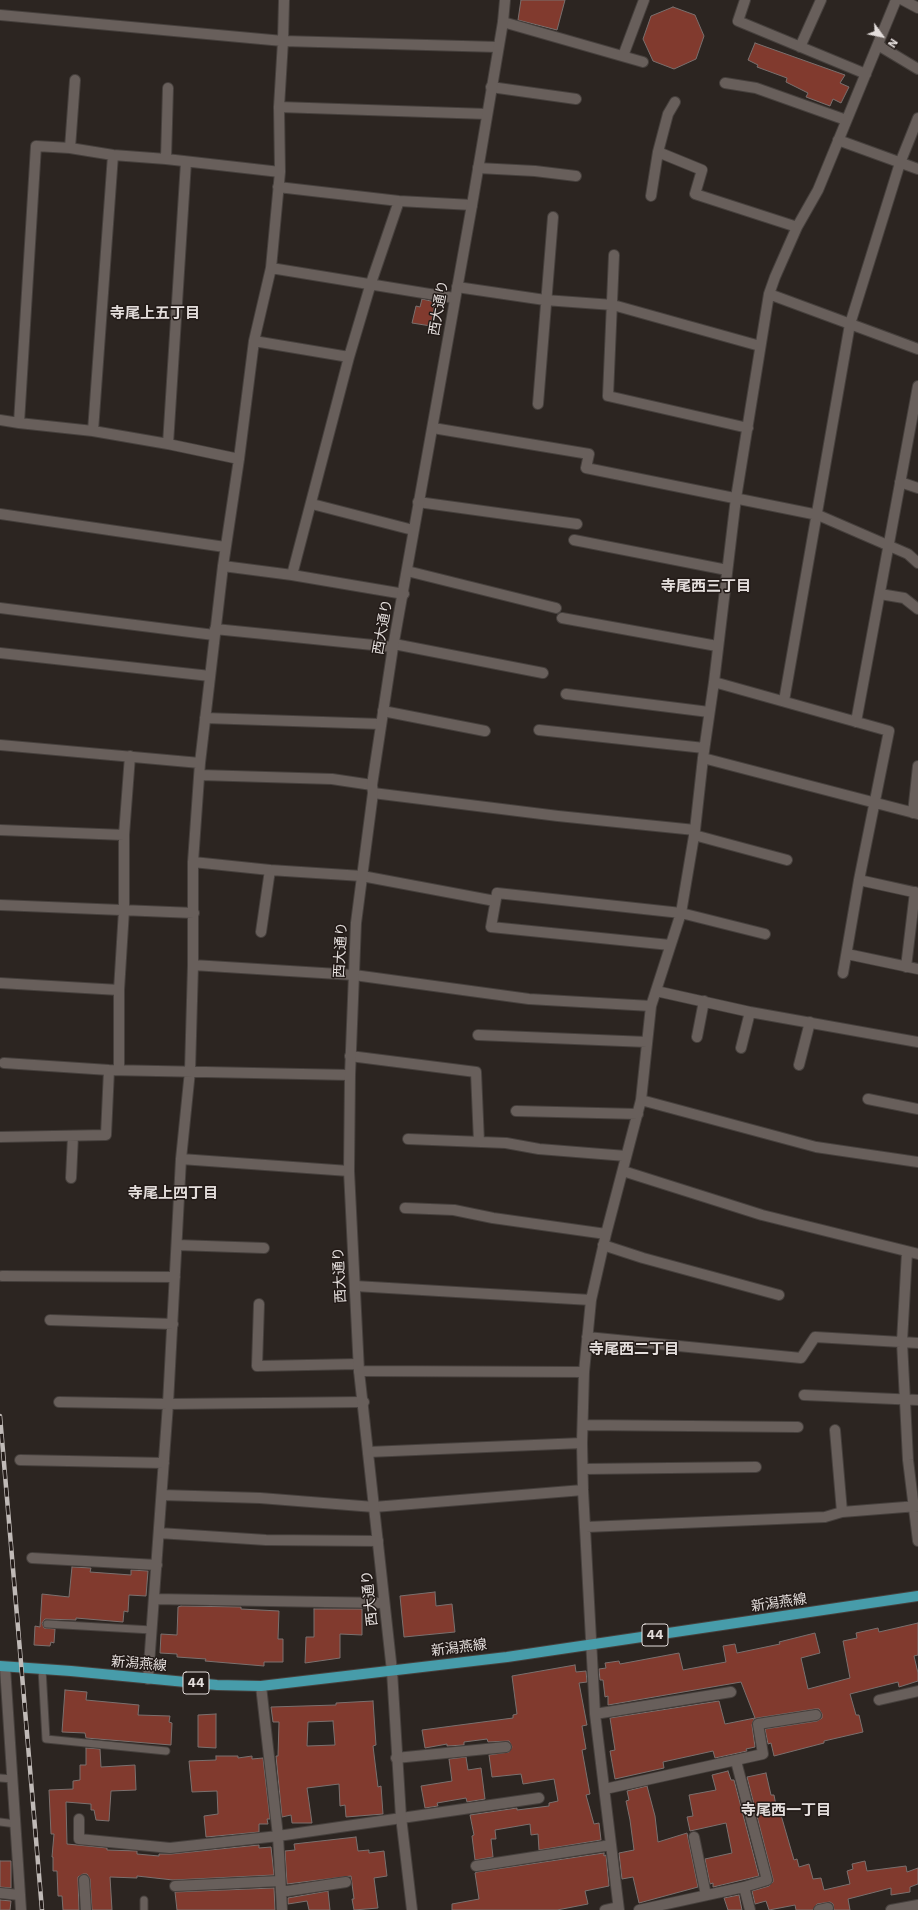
<!DOCTYPE html>
<meta charset="utf-8">
<style>
body{margin:0}
#map{position:relative;width:918px;height:1910px;overflow:hidden;background:#2c2521;font-family:"Work Sans",sans-serif}
canvas{display:block}
.north{position:absolute;left:862px;top:16px;width:40px;height:40px;-webkit-text-stroke:3px #231b18;paint-order:stroke;rotate:123deg;font-size:11px;font-weight:700;line-height:16px;text-align:center;color:#e3dddb}
.north::after{content:'';display:block;margin:auto;width:14px;height:18px;background:#e3dddb;clip-path:polygon(50% 0,100% 100%,50% 72%,0 100%)}
</style>
<div id="map">
<canvas width="918" height="1910"></canvas>
<div class="north">N</div>
</div>
<script>
const g = document.querySelector('canvas').getContext('2d');
g.lineJoin = 'round';
function paint(path, color) {
  g.fillStyle = color;
  g.fill(path, 'evenodd');
}
function shape(rows) {
  const path = new Path2D();
  for (const r of rows) {
    path.moveTo(r[0], r[1]);
    for (let i = 2; i < r.length; i += 2) path.lineTo(r[i], r[i + 1]);
  }
  return path;
}
function strokePath(path, color, width, dash) {
  g.strokeStyle = color;
  g.lineWidth = width;
  g.lineCap = dash ? 'butt' : 'round';
  g.setLineDash(dash || []);
  g.stroke(path);
}
function label(font, color, halo, rows, align = 'center') {
  g.font = font + ' "Work Sans","Noto Sans JP",sans-serif';
  g.lineWidth = 3;
  g.setLineDash([]);
  g.textBaseline = 'middle';
  g.strokeStyle = halo;
  g.fillStyle = color;
  for (const [text, x, y, turn = 0] of rows) {
    g.save();
    g.translate(x, y);
    g.rotate((+turn || 0) * Math.PI / 180);
    g.textAlign = isNaN(turn) ? turn : align;
    if (halo) g.strokeText(text, 0, 0);
    g.fillText(text, 0, 0);
    g.restore();
  }
}
const building = shape([
 [521,0,565,0,557,30,518,20,521,0],
 [673,7,695,15,704,36,696,59,674,69,653,61,643,39,651,16,673,7],
 [755,43,845,75,840,83,849,87,841,103,833,99,830,106,806,97,808,93,786,82,787,78,757,67,758,65,748,60,755,43],
 [422,299,435,302,431,326,412,323,416,306,420,307,422,299],
 [72,1567,91,1568,90,1572,131,1575,131,1570,148,1571,146,1596,129,1595,128,1612,124,1611,123,1622,76,1618,76,1620,45,1619,42,1623,44,1628,55,1629,54,1643,51,1642,50,1646,34,1645,35,1626,40,1627,42,1594,69,1597,72,1567],
 [435,1592,436,1606,452,1604,455,1632,404,1637,400,1596,435,1592],
 [181,1606,241,1607,241,1609,279,1611,278,1639,283,1639,283,1662,264,1662,264,1666,205,1661,206,1659,177,1657,177,1654,160,1653,161,1634,177,1635,178,1607,181,1606],
 [314,1609,362,1609,362,1635,340,1634,340,1658,305,1663,306,1637,314,1637,314,1609],
 [918,1623,918,1655,914,1656,918,1673,918,1681,899,1687,898,1682,850,1694,856,1715,859,1715,863,1732,824,1741,824,1743,774,1756,771,1743,768,1744,765,1729,817,1721,822,1718,822,1714,819,1709,815,1709,757,1718,754,1719,752,1725,755,1747,746,1749,747,1751,715,1758,713,1751,663,1762,664,1768,615,1779,610,1751,615,1750,610,1718,719,1701,725,1724,755,1718,741,1682,608,1705,608,1696,605,1697,603,1680,600,1680,599,1669,606,1668,605,1663,619,1661,620,1664,679,1653,683,1670,688,1669,726,1662,723,1646,735,1644,737,1653,780,1644,779,1642,815,1633,820,1653,801,1658,808,1689,850,1678,843,1641,857,1638,856,1633,878,1628,879,1632,918,1623],
 [575,1665,576,1672,586,1671,587,1682,579,1683,587,1725,582,1726,586,1749,582,1750,590,1794,586,1795,594,1824,599,1823,601,1840,539,1850,538,1834,531,1835,530,1824,495,1830,496,1839,491,1839,493,1857,475,1860,472,1836,474,1835,470,1815,517,1808,517,1810,549,1806,549,1803,558,1801,554,1779,523,1784,521,1774,492,1777,489,1755,509,1752,512,1747,509,1741,488,1742,487,1739,464,1742,464,1745,447,1746,447,1744,425,1748,422,1730,513,1718,513,1715,517,1714,512,1676,575,1665],
 [65,1690,87,1692,86,1700,139,1705,138,1715,170,1716,169,1722,172,1723,171,1745,86,1738,85,1733,62,1732,65,1690],
 [373,1701,376,1745,373,1746,378,1787,381,1786,383,1814,346,1817,345,1805,340,1806,339,1784,307,1788,312,1823,292,1823,291,1815,282,1817,276,1756,278,1756,279,1722,273,1722,271,1707,336,1705,336,1703,373,1701],
 [333,1721,335,1745,307,1746,308,1722,333,1721],
 [216,1714,216,1748,198,1747,198,1715,216,1714],
 [86,1748,100,1749,101,1767,135,1765,136,1790,111,1791,109,1821,96,1820,94,1810,91,1810,91,1804,66,1802,67,1844,107,1848,107,1850,137,1851,137,1854,159,1856,159,1854,171,1854,259,1845,259,1848,271,1847,274,1875,173,1880,137,1876,137,1878,110,1877,112,1910,92,1910,90,1879,87,1874,83,1874,78,1877,78,1880,79,1910,63,1910,62,1896,58,1896,57,1871,53,1871,53,1857,52,1857,54,1834,51,1834,49,1790,73,1789,73,1781,80,1780,80,1765,86,1765,86,1748],
 [216,1756,238,1756,238,1758,252,1756,252,1759,263,1758,270,1819,267,1819,268,1824,259,1824,259,1832,206,1837,204,1816,218,1814,217,1791,192,1792,189,1761,216,1760,216,1756],
 [466,1757,468,1770,481,1768,485,1799,467,1802,466,1798,437,1803,438,1806,425,1808,421,1786,452,1781,449,1759,466,1757],
 [728,1771,731,1780,734,1780,759,1876,713,1887,713,1883,710,1884,705,1859,732,1853,726,1823,690,1831,687,1817,693,1816,689,1795,716,1790,712,1775,728,1771],
 [766,1773,771,1795,774,1795,778,1816,781,1815,794,1860,797,1859,799,1867,809,1864,813,1879,821,1878,824,1890,850,1884,847,1871,853,1869,852,1864,865,1861,867,1871,906,1866,907,1872,918,1868,918,1884,910,1887,910,1892,891,1895,891,1888,848,1899,850,1910,834,1910,833,1904,830,1902,817,1904,813,1910,796,1910,795,1905,769,1910,766,1901,755,1904,752,1891,769,1886,773,1882,773,1879,747,1777,766,1773],
 [647,1786,655,1816,658,1842,687,1833,698,1887,639,1903,633,1877,622,1879,619,1853,634,1850,630,1820,626,1801,629,1800,627,1791,647,1786],
 [356,1837,358,1851,369,1850,369,1853,384,1851,387,1876,374,1878,378,1908,354,1910,352,1899,354,1899,351,1876,287,1884,285,1851,295,1850,294,1844,356,1837],
 [604,1853,604,1856,606,1855,609,1886,585,1891,588,1904,557,1910,452,1910,452,1904,479,1899,475,1873,477,1872,604,1853],
 [0,1861,11,1861,11,1888,0,1887,0,1861],
 [274,1888,275,1910,177,1910,175,1892,274,1888],
 [328,1891,330,1910,309,1910,307,1901,288,1904,288,1898,328,1891],
 [739,1895,742,1910,728,1910,724,1898,739,1895],
 [0,1900,11,1901,10,1910,0,1910,0,1900]
]);
paint(building, '#813a2e');
strokePath(building, '#7a706e', 1);
const lane = shape([
 [47,1624,152,1630],
 [42,1669,46,1739,166,1751],
 [0,1778,13,1779],
 [0,1822,16,1824],
 [144,1900,144,1910]
]);
const street = shape([
 [745,0,738,21,866,74],
 [903,0,918,8],
 [0,15,283,41,498,47],
 [503,22,643,62],
 [878,45,918,69],
 [800,47,821,0],
 [623,56,644,0],
 [725,83,756,88,846,120],
 [491,87,576,99],
 [279,107,487,114],
 [838,140,918,169],
 [70,148,75,80],
 [658,152,702,170,695,194,797,227],
 [166,159,168,88],
 [478,168,535,171,576,176],
 [278,187,399,201,472,205],
 [651,196,658,152,668,114,675,102],
 [614,255,608,396,748,428],
 [271,268,454,298],
 [457,287,545,300,613,305,760,346],
 [769,294,918,349],
 [254,341,349,357],
 [538,404,553,217],
 [0,420,19,423],
 [433,428,589,454,586,468,818,515,908,554,918,563],
 [93,431,113,155],
 [168,444,186,162],
 [239,459,168,444,93,431,19,423,36,146,70,148,113,155,166,159,280,172],
 [900,482,918,488],
 [418,502,577,524],
 [312,504,413,530],
 [0,514,225,547],
 [574,540,727,570],
 [223,566,292,575,404,594],
 [407,571,556,608],
 [292,575,349,357,371,283,399,201],
 [880,594,904,598,918,609],
 [0,608,214,635],
 [562,618,717,646],
 [215,629,393,647],
 [394,644,543,673],
 [0,653,210,676],
 [714,682,889,731,859,880,918,893],
 [566,694,709,712],
 [784,701,850,324,900,163,918,118],
 [383,711,485,731],
 [205,718,381,724],
 [856,722,918,386],
 [539,730,704,748],
 [0,745,200,763],
 [703,758,918,814],
 [200,775,332,779,372,785],
 [373,793,558,816,695,830],
 [913,813,918,766],
 [0,830,124,835],
 [694,835,787,860],
 [193,862,270,870,362,876,495,901],
 [0,905,194,913],
 [261,932,270,870],
 [670,945,491,927,497,893,681,913,765,934],
 [847,954,918,969],
 [193,965,354,975,529,999,651,1006],
 [906,967,915,892],
 [843,973,859,880],
 [0,983,119,990],
 [656,991,750,1012,918,1042],
 [478,1035,647,1042],
 [697,1037,704,1001],
 [741,1048,750,1012],
 [350,1056,476,1072,479,1142],
 [4,1063,109,1070,350,1075],
 [799,1065,810,1022],
 [119,1070,119,990,124,910,124,835,130,756],
 [868,1099,918,1109],
 [641,1100,816,1147,918,1162],
 [516,1111,638,1114],
 [0,1137,106,1135,109,1070],
 [408,1139,506,1143,539,1149,626,1156],
 [181,1159,349,1171],
 [623,1171,762,1215,918,1254],
 [71,1178,73,1136],
 [405,1208,454,1210,493,1218,606,1234],
 [177,1245,264,1248],
 [603,1245,643,1258,779,1295],
 [907,1252,902,1342,908,1460,918,1541],
 [2,1276,175,1277],
 [355,1286,591,1300],
 [259,1304,257,1366,358,1364],
 [50,1320,173,1324],
 [587,1337,801,1358,815,1337,918,1343],
 [359,1371,584,1372],
 [804,1395,918,1400],
 [59,1402,168,1404,364,1402],
 [583,1425,798,1427],
 [835,1430,842,1512],
 [368,1452,582,1443],
 [20,1460,164,1463],
 [583,1469,756,1467],
 [162,1495,260,1498,374,1507,583,1490],
 [586,1527,825,1517,842,1512,918,1506],
 [159,1533,266,1540,378,1541],
 [32,1558,157,1565],
 [154,1599,384,1603],
 [5,1667,21,1910],
 [148,1679,168,1404,181,1159,190,1071,193,965,193,862,200,763,223,566,239,459,254,341,271,268,280,172,279,107,283,41,284,0],
 [261,1686,278,1836,282,1910],
 [879,1700,918,1691],
 [595,1714,731,1692],
 [396,1758,506,1747],
 [605,1789,763,1754,758,1724,816,1715],
 [79,1819,79,1839,170,1848,278,1836,539,1798],
 [694,1837,706,1895],
 [476,1866,611,1845],
 [84,1880,86,1910],
 [175,1886,280,1881],
 [744,1887,750,1910],
 [281,1892,346,1882],
 [0,1893,19,1895],
 [605,1910,618,1907],
 [619,1910,595,1714,583,1490,582,1443,584,1372,591,1300,606,1234,641,1100,651,1006,681,913,695,830,703,758,714,682,736,498,769,294,775,277,797,227,818,190,896,0],
 [639,1910,744,1887,767,1880,736,1761],
 [819,1910,828,1908],
 [891,1910,918,1905]
]);
const secondary = shape([
 [412,1910,401,1817,392,1671,359,1371,349,1171,350,1075,356,923,373,793,372,785,393,647,472,205,503,22,505,0]
]);
const primary = shape([
 [0,1666,71,1671,217,1685,261,1686,507,1657,918,1596]
]);
strokePath(lane, '#46403d', 9);
strokePath(street, '#46403d', 12);
strokePath(secondary, '#46403d', 12);
strokePath(primary, '#46403d', 12);
strokePath(lane, '#685f5b', 7);
strokePath(street, '#685f5b', 10);
strokePath(secondary, '#685f5b', 10);
strokePath(primary, '#479caa', 10);
const rail = shape([
 [0,1416,42,1910]
]);
strokePath(rail, '#c0bab7', 4.5);
strokePath(rail, '#231b18', 3, [9]);
for (const [x, y, w] of [
 [655,1635,26],
 [196,1683,26]
]) {
  const box = new Path2D();
  box.roundRect(x - w / 2, y - 11, w, 22, 3);
  g.fillStyle = '#231b18';
  g.fill(box);
  strokePath(box, '#e3dddb', 1);
}
label('bold 13px', '#e3dddb', null, [
 ["44",655,1635],
 ["44",196,1683]
]);
label('14px', '#e3dddb', '#231b18', [
 ["西大通り",439,308,-80],
 ["西大通り",383,627,-80],
 ["西大通り",341,950,-87],
 ["西大通り",340,1275,-93],
 ["西大通り",370,1598,-96],
 ["新潟燕線",779,1603,-8],
 ["新潟燕線",459,1648,-7],
 ["新潟燕線",139,1664,5]
]);
label('bold 15px', '#e3dddb', '#231b18', [
 ["寺尾上五丁目",155,314],
 ["寺尾西三丁目",706,587],
 ["寺尾上四丁目",173,1194],
 ["寺尾西二丁目",634,1350],
 ["寺尾西一丁目",786,1811]
]);
</script>
